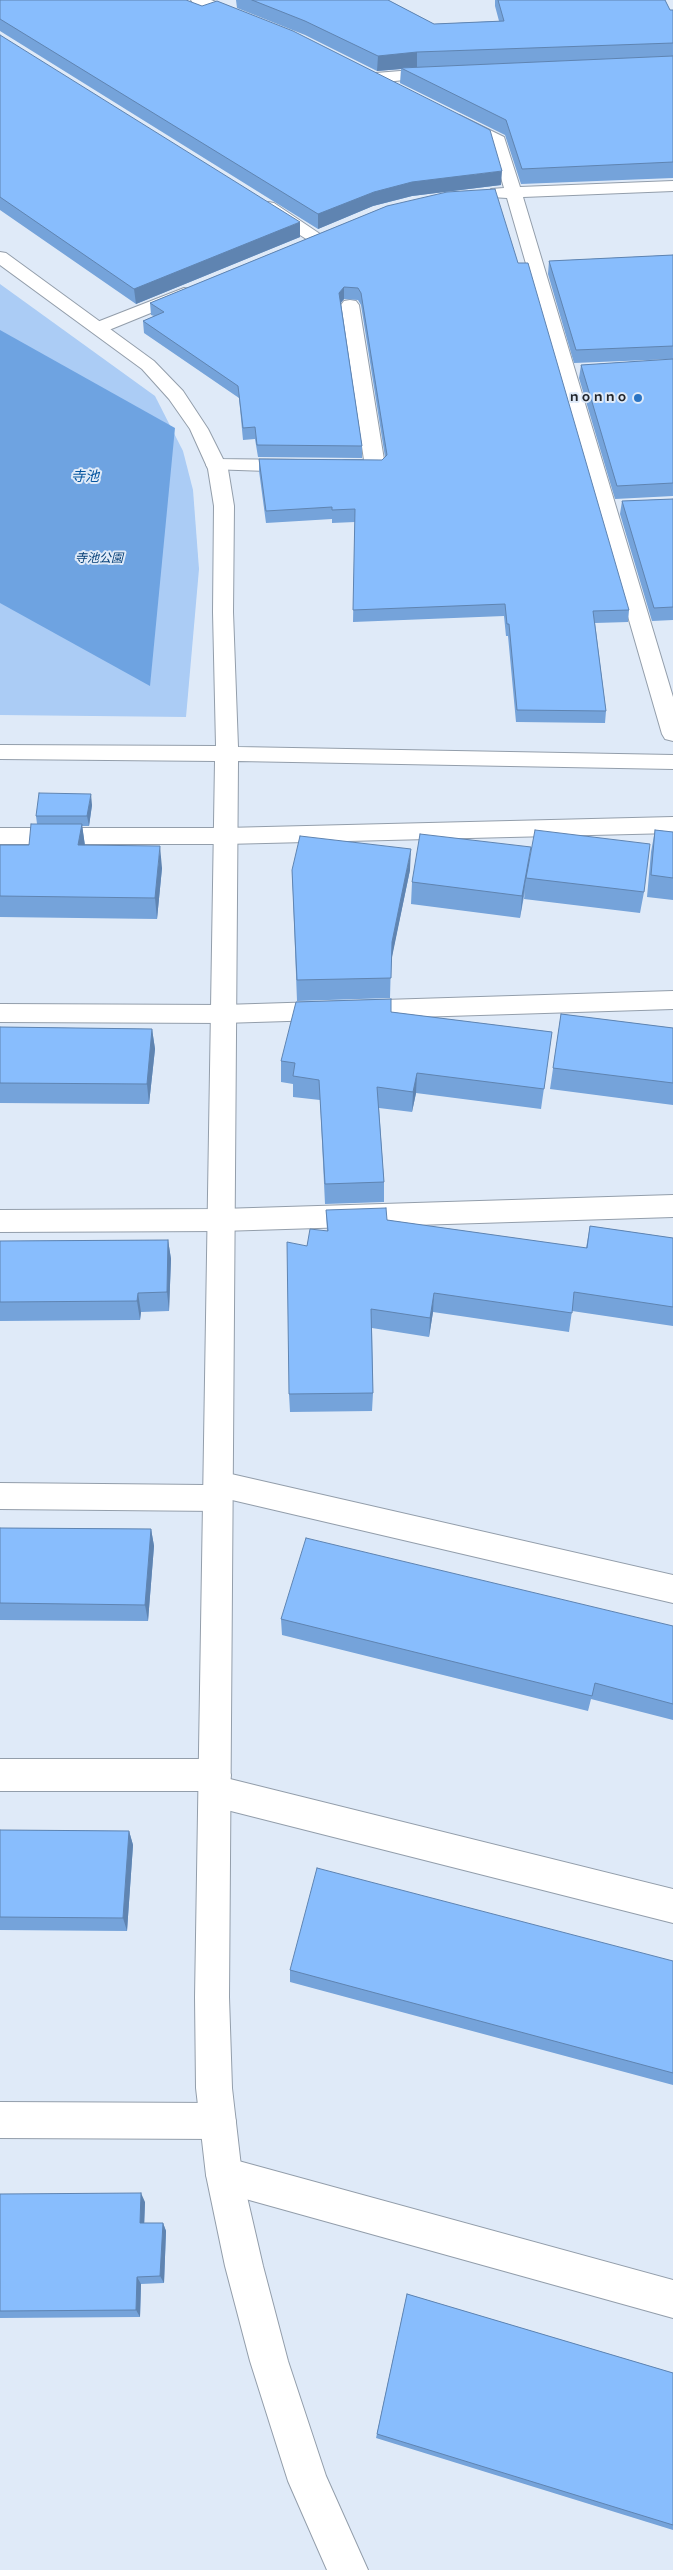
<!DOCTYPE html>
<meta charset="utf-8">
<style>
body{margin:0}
canvas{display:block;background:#dfeaf8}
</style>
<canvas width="673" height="2570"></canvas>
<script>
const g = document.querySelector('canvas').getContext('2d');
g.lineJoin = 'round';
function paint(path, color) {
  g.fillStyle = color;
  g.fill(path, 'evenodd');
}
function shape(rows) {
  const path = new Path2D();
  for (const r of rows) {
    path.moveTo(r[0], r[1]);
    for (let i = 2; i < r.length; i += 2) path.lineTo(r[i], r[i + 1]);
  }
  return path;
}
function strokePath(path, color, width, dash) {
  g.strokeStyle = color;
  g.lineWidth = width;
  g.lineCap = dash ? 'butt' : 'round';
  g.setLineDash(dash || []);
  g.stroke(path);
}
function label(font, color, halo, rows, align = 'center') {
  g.font = font + ' Bitter,"Noto Sans JP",serif';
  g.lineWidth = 4;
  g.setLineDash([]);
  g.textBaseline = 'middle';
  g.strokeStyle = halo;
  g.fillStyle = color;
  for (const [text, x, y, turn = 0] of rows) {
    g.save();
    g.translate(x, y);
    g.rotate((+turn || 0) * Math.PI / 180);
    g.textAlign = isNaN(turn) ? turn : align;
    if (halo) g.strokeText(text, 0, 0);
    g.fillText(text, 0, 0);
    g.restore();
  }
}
paint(shape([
 [0,284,155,396,183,451,193,490,199,569,186,717,0,715]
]), '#abccf5');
paint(shape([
 [0,330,175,428,150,686,0,603]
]), '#6ea3e1');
const service = shape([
 [673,817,673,833,225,844,0,844,0,828,225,828,673,817],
 [673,991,673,1009,223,1023,0,1022,0,1004,223,1005,673,991],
 [673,1195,673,1217,221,1231,0,1232,0,1210,221,1209,673,1195],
 [218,1471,673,1575,673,1603,232,1500,228,1507,218,1511,0,1509,0,1483,204,1485,208,1475,218,1471],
 [0,1759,215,1759,226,1764,231,1775,230,1779,673,1889,673,1923,215,1807,203,1802,199,1791,0,1791,0,1759],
 [0,2102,218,2103,231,2108,236,2121,231,2134,218,2139,0,2138,0,2102],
 [224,2157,673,2280,673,2318,224,2193,211,2188,206,2175,211,2162,224,2157]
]);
const minor = shape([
 [191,0,211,0,249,15,251,18,249,21,239,21,193,3,191,0],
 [437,68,445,73,442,76,376,83,368,78,376,73,437,68],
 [459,115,504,137,520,187,673,181,673,191,523,197,673,697,673,741,665,739,662,734,507,198,491,197,489,193,491,189,504,188,491,143,453,123,451,120,453,117,459,115],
 [268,202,274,203,326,238,323,242,311,242,262,211,260,207,268,202],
 [184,288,190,289,193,293,190,297,104,332,98,333,92,332,89,328,92,324,184,288],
 [350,300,356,301,359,305,385,466,382,470,375,472,345,472,338,470,335,466,338,462,345,460,364,460,341,305,344,301,350,300],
 [216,459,297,460,304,462,307,466,304,470,297,472,209,469,206,465,209,461,216,459]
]);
const tertiary = shape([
 [0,252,6,253,154,361,183,391,208,429,228,469,234,506,233,612,238,747,673,755,673,769,238,761,229,1997,232,2088,242,2175,263,2266,288,2361,326,2476,368,2570,327,2570,288,2481,250,2361,225,2266,206,2175,196,2088,195,1997,215,761,0,759,0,745,216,746,213,612,214,506,208,469,190,429,169,399,142,369,0,265,0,252]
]);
strokePath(service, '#939eab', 2);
strokePath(minor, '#939eab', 2);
strokePath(tertiary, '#939eab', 2);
paint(service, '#fff');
paint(minor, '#fff');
paint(tertiary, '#fff');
paint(shape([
 [0,0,501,185,412,196,373,206,318,229,0,31],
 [236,0,388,0,434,24,499,21,495,6,495,0,665,0,670,10,673,10,673,178,521,184,505,135,400,83,401,69,377,71,305,35,237,8],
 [0,35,300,237,136,304,0,210],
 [387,206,629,610,628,622,595,623,606,711,605,723,516,722,508,636,506,636,504,616,353,622,355,522,332,523,332,519,266,523,259,471,259,459,382,460,385,457,361,305,358,300,344,299,341,303,362,446,362,458,258,457,255,439,243,440,239,398,144,333,143,321,154,316,151,315,150,303],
 [673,255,673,359,574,363,548,274,549,261],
 [673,359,673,496,615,499,579,378,581,365],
 [673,499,673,620,652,621,620,514,622,501],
 [92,805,89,826,82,826,85,846,162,868,157,919,0,917,0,845,29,845,37,824,36,816],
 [655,830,673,832,673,900,647,897,651,852],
 [529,860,644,892,640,913,524,899,525,891,520,918,411,904,412,882],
 [292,870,410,870,391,960,390,998,297,1001],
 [391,1012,552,1032,541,1109,416,1093,412,1112,379,1108,384,1182,384,1202,325,1204,320,1100,293,1097,293,1084,281,1082,281,1061],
 [561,1014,673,1028,673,1105,550,1089],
 [0,1027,152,1029,155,1049,149,1104,0,1103],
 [326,1210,387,1220,586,1248,590,1226,673,1238,673,1326,572,1311,569,1332,433,1312,429,1337,372,1328,373,1393,372,1411,290,1412,289,1394,307,1246,327,1231],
 [168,1240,171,1259,169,1311,141,1312,140,1320,0,1321,0,1241],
 [0,1528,151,1529,154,1546,148,1621,0,1620],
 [281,1619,673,1626,673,1720,591,1699,588,1711,282,1635],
 [0,1830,129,1831,133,1845,127,1931,0,1930],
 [673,1961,673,2085,290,1982,290,1970],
 [0,2194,145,2202,144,2223,163,2223,166,2231,164,2283,141,2284,140,2317,0,2318],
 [407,2294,673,2373,673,2530,376,2438]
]), '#75a3da');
paint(shape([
 [417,52,417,67,401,68,401,69,377,71,378,56],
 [502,171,501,185,412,196,373,206,318,229,318,214,374,192,412,182],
 [300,222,300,237,136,304,134,289],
 [344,287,344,299,339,305,339,293],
 [91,794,92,805,89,826,87,816],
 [82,824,85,846,78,845],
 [160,846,162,868,157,919,155,898],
 [531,847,528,869,526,878,520,918,522,896],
 [411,849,410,870,391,962,392,942],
 [152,1029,155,1049,149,1104,147,1084],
 [417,1073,416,1093,412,1112,413,1092],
 [168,1240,171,1259,169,1311,167,1292],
 [138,1293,141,1312,140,1320,137,1301],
 [434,1293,433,1312,429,1337,430,1318],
 [151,1529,154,1546,148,1621,145,1605],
 [129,1831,133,1845,127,1931,123,1918],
 [141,2193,145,2202,144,2231,140,2223],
 [163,2223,166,2231,164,2283,160,2276],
 [137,2277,141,2284,140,2317,136,2310]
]), '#5f84b1');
const building = shape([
 [0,0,186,0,202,6,217,1,293,31,490,130,502,171,412,182,374,192,318,214,0,19,0,0],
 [252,0,388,0,434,24,504,21,498,0,665,0,670,10,673,10,673,43,417,52,378,56,305,21,252,0],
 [0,35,300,222,134,289,0,197,0,35],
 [673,56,673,162,522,169,506,120,401,68,673,56],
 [495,189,518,263,528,263,629,610,593,611,606,711,517,710,509,624,507,624,505,604,353,610,355,509,332,510,332,507,266,511,259,459,382,460,387,455,361,293,358,288,344,287,339,293,362,446,257,445,255,427,243,428,238,386,143,321,164,312,150,303,387,206,447,192,495,189],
 [673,255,673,346,576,350,549,261,673,255],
 [673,359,673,483,617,486,581,365,673,359],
 [673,499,673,607,654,608,622,501,673,499],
 [39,793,91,794,87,816,36,816,39,793],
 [31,824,82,824,78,845,160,846,155,898,0,896,0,845,29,845,31,824],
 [535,830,650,844,644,892,526,878,535,830],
 [655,830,673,832,673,878,651,875,655,830],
 [420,834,531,847,522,896,412,882,420,834],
 [300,836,411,849,392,942,391,978,297,980,292,870,300,836],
 [391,999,391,1012,552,1032,544,1089,417,1073,413,1092,377,1087,384,1182,325,1184,319,1080,293,1076,295,1063,281,1061,296,1002,391,999],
 [561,1014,673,1028,673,1083,553,1068,561,1014],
 [0,1027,152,1029,147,1084,0,1083,0,1027],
 [386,1208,387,1220,587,1248,590,1226,673,1238,673,1307,574,1292,572,1313,434,1293,430,1318,371,1309,373,1393,289,1394,287,1242,307,1246,310,1229,328,1231,326,1210,386,1208],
 [168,1240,167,1292,138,1293,137,1301,0,1302,0,1241,168,1240],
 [0,1528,151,1529,145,1605,0,1603,0,1528],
 [306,1538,673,1626,673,1704,595,1683,592,1696,281,1619,306,1538],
 [0,1830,129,1831,123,1918,0,1917,0,1830],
 [317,1868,673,1961,673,2073,290,1970,317,1868],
 [141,2193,140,2223,163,2223,160,2276,137,2277,136,2310,0,2311,0,2194,141,2193],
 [407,2294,673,2373,673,2525,377,2434,407,2294]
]);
paint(building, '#88bdfd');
strokePath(building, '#5f84b1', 1);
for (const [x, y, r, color] of [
 [638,398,5,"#2a74c4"]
]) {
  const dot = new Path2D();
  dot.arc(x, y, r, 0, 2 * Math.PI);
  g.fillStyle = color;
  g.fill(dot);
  strokePath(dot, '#dfeaf8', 2);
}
label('bold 12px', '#22262c', '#dfeaf8', [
 ["ｎｏｎｎｏ",628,398]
], 'right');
label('italic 12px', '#043e76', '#dfeaf8', [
 ["寺池公園",99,559]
]);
label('italic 14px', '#05559f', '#dfeaf8', [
 ["寺池",85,477]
]);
</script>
